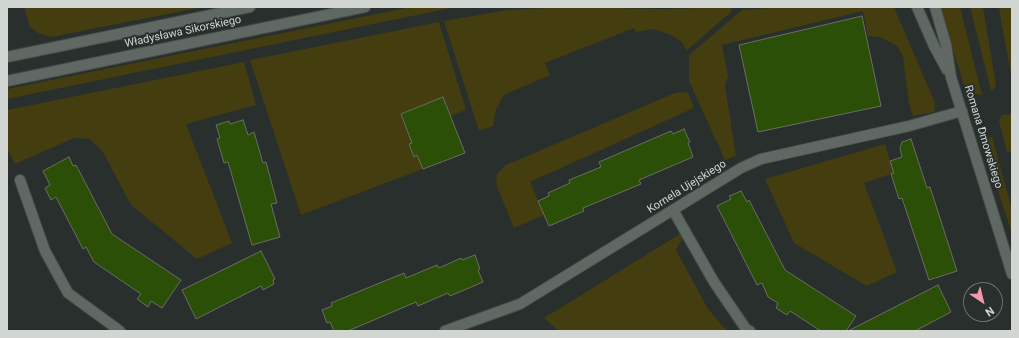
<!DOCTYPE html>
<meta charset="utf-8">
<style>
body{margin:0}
#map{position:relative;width:1019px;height:338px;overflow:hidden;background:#282f2c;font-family:Roboto,sans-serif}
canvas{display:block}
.frame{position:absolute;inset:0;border:8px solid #d1d6d3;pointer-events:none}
.north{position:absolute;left:963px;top:282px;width:40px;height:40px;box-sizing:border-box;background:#282f2c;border:1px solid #6c726f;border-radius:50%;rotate:145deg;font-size:11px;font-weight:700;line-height:16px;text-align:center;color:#d1d6d3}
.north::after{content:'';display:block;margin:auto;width:14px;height:18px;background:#f29aad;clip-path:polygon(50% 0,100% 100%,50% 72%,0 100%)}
</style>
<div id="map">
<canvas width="1019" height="338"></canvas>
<div class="frame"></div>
<div class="north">N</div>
</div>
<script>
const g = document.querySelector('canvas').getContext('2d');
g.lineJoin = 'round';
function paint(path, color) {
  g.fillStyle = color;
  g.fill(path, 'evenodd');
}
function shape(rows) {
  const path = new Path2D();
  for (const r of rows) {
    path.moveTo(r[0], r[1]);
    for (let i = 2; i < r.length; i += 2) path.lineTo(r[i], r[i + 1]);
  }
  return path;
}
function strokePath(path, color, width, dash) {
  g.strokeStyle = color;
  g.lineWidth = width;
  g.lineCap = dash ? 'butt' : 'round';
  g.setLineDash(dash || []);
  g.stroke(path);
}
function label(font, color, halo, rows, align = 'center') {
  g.font = font + ' Roboto,sans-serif';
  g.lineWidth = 3.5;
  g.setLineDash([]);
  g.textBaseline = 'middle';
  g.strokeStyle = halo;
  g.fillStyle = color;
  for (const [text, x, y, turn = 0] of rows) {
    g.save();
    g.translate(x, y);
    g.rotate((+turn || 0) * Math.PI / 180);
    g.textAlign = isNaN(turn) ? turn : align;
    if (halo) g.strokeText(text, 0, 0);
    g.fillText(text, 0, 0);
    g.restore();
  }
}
paint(shape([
 [24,7,203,7,51,37,38,33,30,27],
 [411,7,456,7,7,99,7,89],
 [566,7,664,9,731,7,731,12,686,51,683,43,669,34,654,29,636,32,634,28,545,63,550,75,504,95,496,109,493,126,479,131,444,21,507,10],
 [780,7,894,7,935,103,934,112,913,116,909,104,903,56,897,46,880,37,868,36,863,11,722,45,728,76,725,85,736,156,725,160,689,81,689,55,742,10],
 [940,7,960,7,982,95,974,94,964,85],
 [970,7,983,7,996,85,993,90,991,91],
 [999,7,1012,7,1012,79,1001,21],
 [439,22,466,110,450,116,403,113,402,117,412,143,409,144,414,157,417,155,423,169,301,215,250,60],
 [244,62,256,105,186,124,232,243,197,259,131,205,103,152,90,139,74,138,15,164,7,148,7,110],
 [683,92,688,93,694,108,530,182,544,215,514,228,496,184,497,174,506,165,675,93],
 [1012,114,1012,151,1007,152,999,121,1002,115],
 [992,137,1012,210,1012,234,982,140],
 [885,144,894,173,864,183,897,272,867,286,794,243,765,179],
 [680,234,683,238,676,250,708,309,727,331,559,331,544,318]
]), '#443d10');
const building = shape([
 [862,16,881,106,758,132,739,45,862,16],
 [443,97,465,153,423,169,417,155,414,157,409,144,412,143,401,114,443,97],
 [243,120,248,135,254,132,263,163,266,162,277,203,271,204,280,237,252,245,228,162,224,163,217,139,220,138,216,125,229,121,230,124,243,120],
 [684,129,690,142,688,143,693,157,639,180,641,184,583,208,584,211,549,226,538,201,549,196,548,193,570,183,569,180,601,167,599,162,671,131,673,134,684,129],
 [911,139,927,188,930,187,957,271,929,280,902,198,899,199,891,174,894,173,890,161,902,157,900,148,902,142,911,139],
 [69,157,73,166,76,165,112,234,181,280,162,308,151,301,148,307,137,299,141,294,94,262,86,247,83,249,56,197,51,200,45,188,50,185,43,171,69,157],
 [741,191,747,202,749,200,785,270,856,316,846,331,821,331,790,311,787,315,776,308,778,303,768,297,762,283,757,285,717,206,731,199,729,196,741,191],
 [261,251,275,279,273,280,274,284,263,290,261,286,196,319,182,290,261,251],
 [475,255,480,269,478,270,483,282,450,296,448,293,418,306,416,302,348,331,334,331,330,322,327,323,322,310,332,306,331,303,404,273,406,278,437,265,439,268,461,258,462,260,475,255],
 [938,285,951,312,915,331,848,331,938,285]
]);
paint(building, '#2c4f07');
strokePath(building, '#696d66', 1);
const minor = shape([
 [917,7,934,46,947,70],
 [935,7,946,45,951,77,1012,274],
 [7,57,250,7],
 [7,81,365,7],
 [20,180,45,251,68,293,120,331],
 [673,210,714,282,746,329,750,331],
 [445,331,520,304,741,168,761,159,909,126,962,111]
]);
strokePath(minor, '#474d49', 12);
strokePath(minor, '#606864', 10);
label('11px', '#d1d6d3', '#282f2c', [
 ["Władysława Sikorskiego",183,32,-12],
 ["Romana Dmowskiego",983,137,73],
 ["Kornela Ujejskiego",687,187,-32]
]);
</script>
